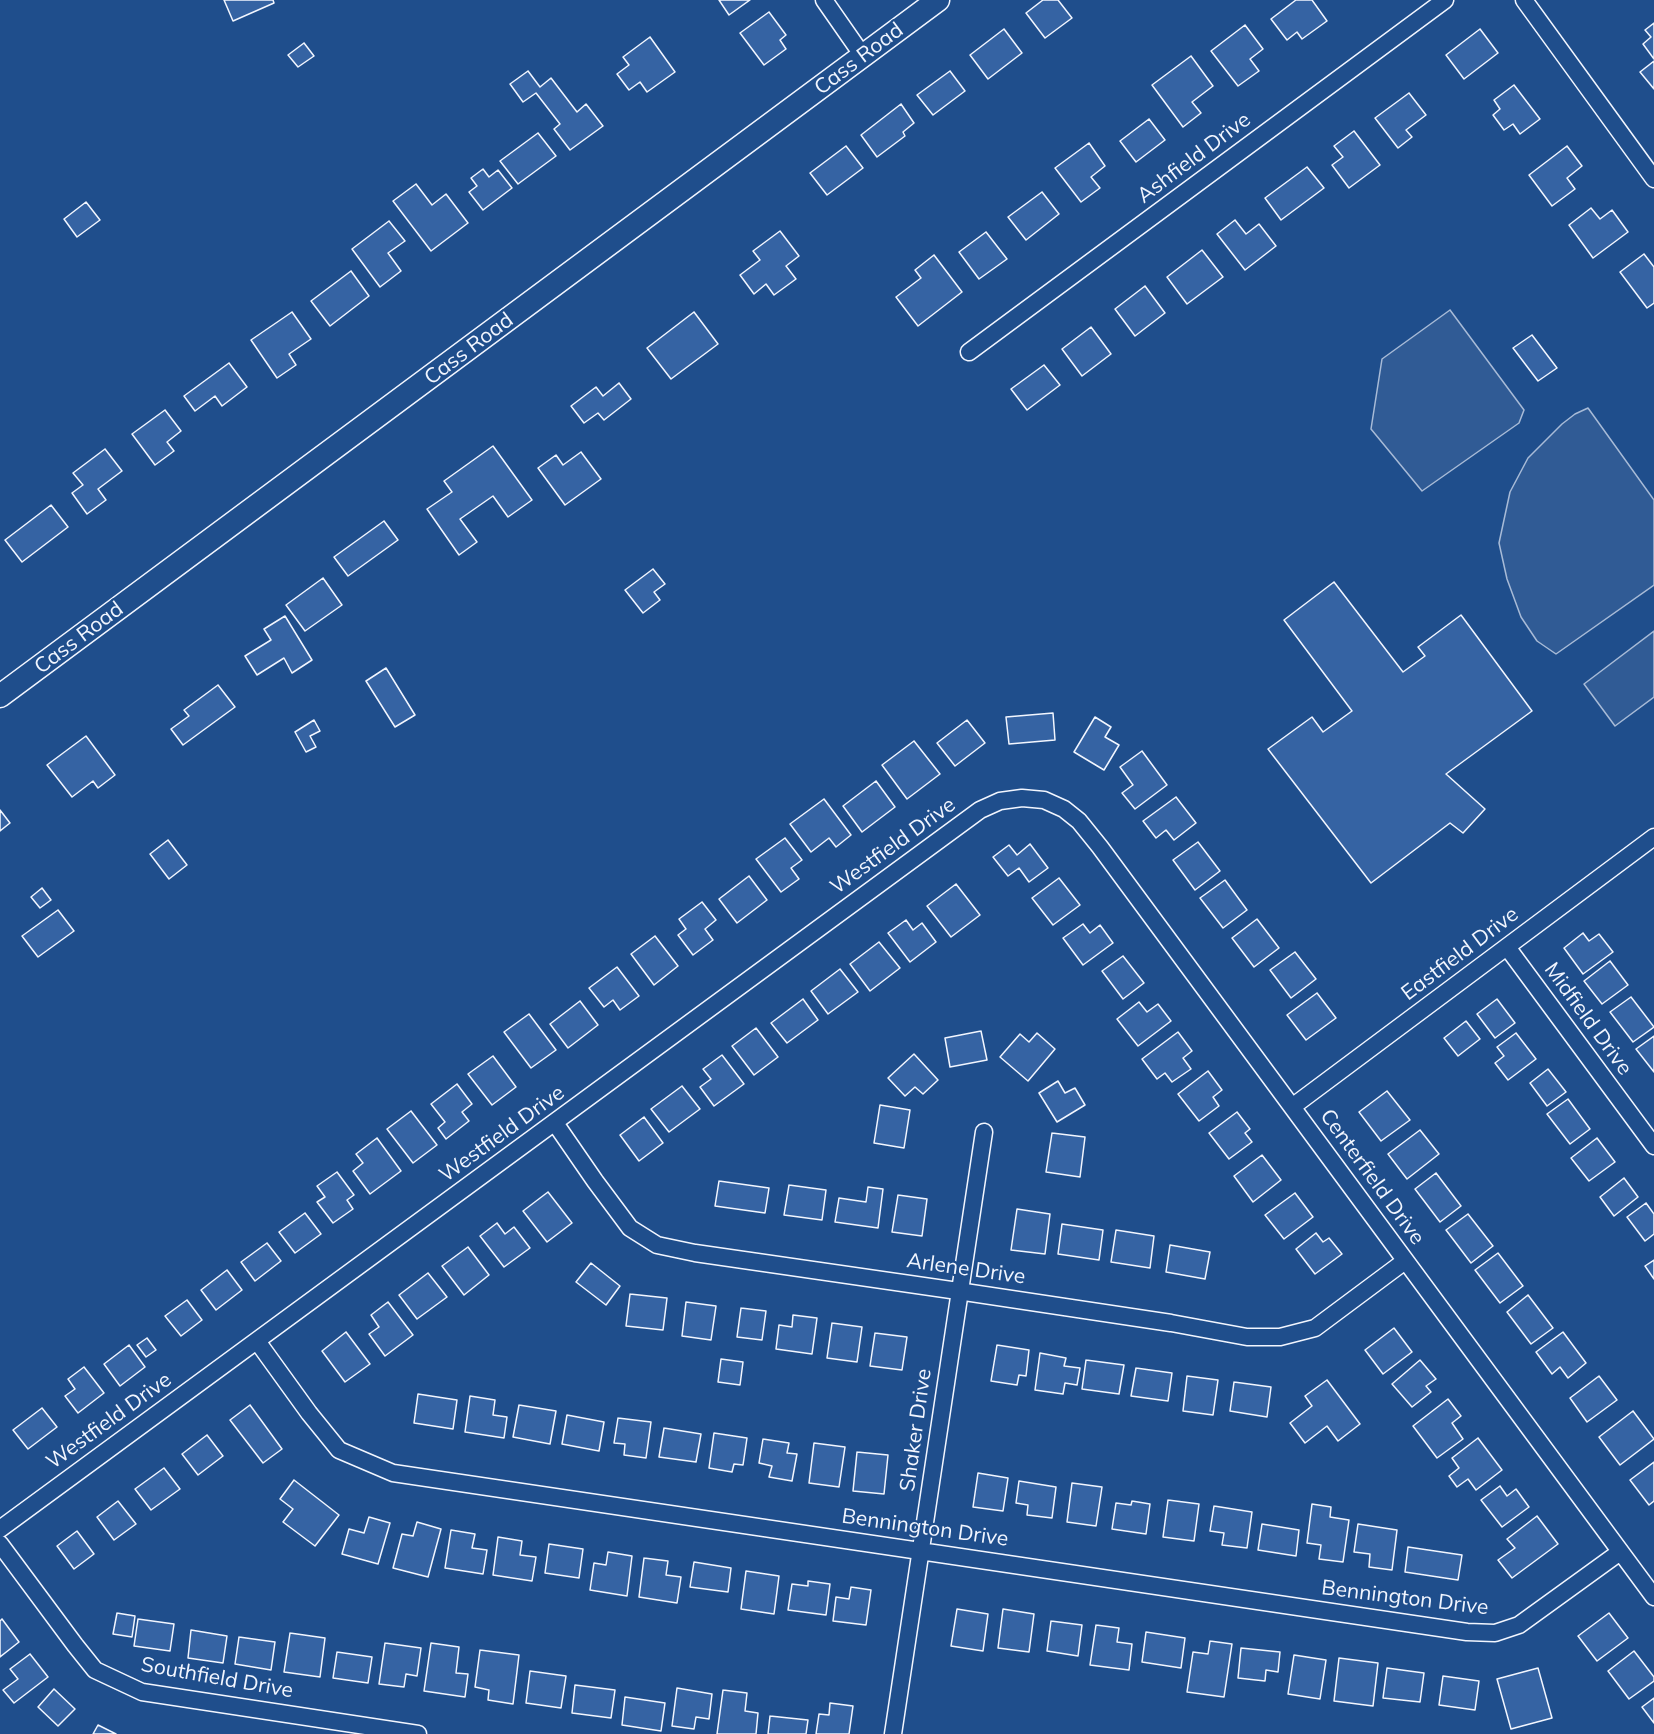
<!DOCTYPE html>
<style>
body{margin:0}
canvas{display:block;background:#1f4e8c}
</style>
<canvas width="1654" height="1734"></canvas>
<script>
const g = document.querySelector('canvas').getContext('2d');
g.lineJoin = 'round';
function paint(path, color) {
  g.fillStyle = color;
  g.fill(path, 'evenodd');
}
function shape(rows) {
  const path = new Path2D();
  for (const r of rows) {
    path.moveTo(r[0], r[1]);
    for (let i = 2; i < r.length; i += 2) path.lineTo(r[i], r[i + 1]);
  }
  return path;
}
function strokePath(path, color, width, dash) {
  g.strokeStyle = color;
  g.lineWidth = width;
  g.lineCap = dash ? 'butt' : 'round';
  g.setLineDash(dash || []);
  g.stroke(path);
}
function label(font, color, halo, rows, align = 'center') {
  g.font = font + ' Mulish,sans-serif';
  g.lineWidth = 4.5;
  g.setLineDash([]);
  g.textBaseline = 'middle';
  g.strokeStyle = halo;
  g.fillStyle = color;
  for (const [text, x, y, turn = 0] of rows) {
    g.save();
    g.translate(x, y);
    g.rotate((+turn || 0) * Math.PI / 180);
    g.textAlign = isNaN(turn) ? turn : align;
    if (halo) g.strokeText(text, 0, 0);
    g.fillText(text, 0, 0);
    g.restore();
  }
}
const built = shape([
 [1450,310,1524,410,1519,423,1422,491,1371,429,1382,359,1450,310],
 [1588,408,1654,500,1654,585,1556,654,1537,641,1521,617,1507,579,1499,543,1510,492,1528,458,1562,424,1575,414,1588,408],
 [1654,631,1654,697,1615,726,1584,684,1654,631]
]);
paint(built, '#305b95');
strokePath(built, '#a8bbd7', 1.5);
const building = shape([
 [224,0,273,0,274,3,233,21,224,0],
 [719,0,750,0,729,15,719,0],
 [1043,0,1058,0,1072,18,1045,38,1026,13,1043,0],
 [1296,0,1312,0,1327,21,1302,39,1297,32,1287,40,1271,19,1296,0],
 [769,12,786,35,780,40,786,49,764,65,740,33,769,12],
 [1654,23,1654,59,1643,44,1651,37,1645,30,1654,23],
 [1245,25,1263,49,1250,59,1259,71,1238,86,1211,51,1245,25],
 [1004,29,1022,53,988,79,970,55,1004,29],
 [1480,29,1498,53,1464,79,1446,55,1480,29],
 [650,37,675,72,647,92,640,82,629,90,617,74,629,65,623,57,650,37],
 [304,43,314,56,298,67,288,55,304,43],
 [1191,56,1213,86,1192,102,1201,113,1183,127,1152,85,1191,56],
 [1654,61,1654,89,1640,72,1654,61],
 [528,71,540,87,551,78,577,112,586,104,603,126,570,150,554,129,560,124,536,93,523,102,510,84,528,71],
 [950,71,965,91,933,115,917,95,950,71],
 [1514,85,1540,119,1520,134,1513,124,1504,130,1493,115,1500,109,1494,100,1514,85],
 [1409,93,1426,115,1406,130,1412,137,1398,148,1375,118,1409,93],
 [901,104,914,123,903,132,905,136,877,157,861,135,901,104],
 [1149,119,1165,140,1136,162,1120,141,1149,119],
 [1354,131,1380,165,1349,188,1332,165,1343,157,1334,146,1354,131],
 [538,133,556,156,518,184,500,161,538,133],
 [1089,143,1105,166,1091,177,1100,188,1081,202,1055,168,1089,143],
 [846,146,863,168,827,195,810,173,846,146],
 [1567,146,1582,166,1567,178,1575,189,1552,206,1529,175,1567,146],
 [1307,167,1324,188,1281,220,1265,198,1307,167],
 [483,169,489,177,498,170,512,188,483,210,469,192,477,186,471,178,483,169],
 [416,184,432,205,446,194,468,223,431,251,393,201,416,184],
 [1042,192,1059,214,1026,240,1008,217,1042,192],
 [86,202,100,220,77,237,64,219,86,202],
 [1591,208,1600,219,1612,210,1628,232,1593,258,1569,225,1591,208],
 [1235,220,1246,234,1259,224,1276,246,1245,270,1217,234,1235,220],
 [389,221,405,241,388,253,401,271,380,287,352,249,389,221],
 [780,231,799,256,786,266,796,279,774,295,766,284,754,294,740,275,760,260,753,251,780,231],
 [986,232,1007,259,979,279,959,252,986,232],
 [1202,250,1223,277,1187,304,1167,277,1202,250],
 [1644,254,1654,267,1654,303,1647,308,1620,272,1644,254],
 [934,255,962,292,918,326,896,297,921,278,915,270,934,255],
 [351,271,369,296,330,326,311,301,351,271],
 [1145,286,1165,313,1135,336,1115,309,1145,286],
 [292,312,311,339,289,354,296,365,277,378,251,340,292,312],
 [694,312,718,344,671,379,647,348,694,312],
 [1091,327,1111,354,1082,376,1062,349,1091,327],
 [1532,335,1557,368,1538,381,1513,348,1532,335],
 [229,363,247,387,222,406,215,396,195,411,184,396,229,363],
 [1044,365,1060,385,1027,410,1011,389,1044,365],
 [619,383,631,399,604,420,598,413,584,423,571,406,596,387,603,396,619,383],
 [165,410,181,431,167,442,174,451,155,465,132,434,165,410],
 [493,446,532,500,508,517,493,496,460,519,477,542,459,555,427,509,452,492,444,481,493,446],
 [105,449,122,471,98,489,106,500,87,514,72,493,83,485,73,473,105,449],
 [581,452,601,479,565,505,538,468,556,455,563,465,581,452],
 [51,505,68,527,22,562,5,540,51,505],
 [384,521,398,540,348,576,334,557,384,521],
 [653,569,665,584,654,592,660,600,643,613,625,590,653,569],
 [323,578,342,605,305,631,286,605,323,578],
 [1334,582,1403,672,1425,656,1418,647,1461,615,1532,711,1446,774,1485,809,1463,833,1450,823,1371,883,1268,749,1312,717,1323,732,1352,711,1284,620,1334,582],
 [285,616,312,660,292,673,284,658,257,675,245,656,271,640,264,629,285,616],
 [386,668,415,715,395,727,366,681,386,668],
 [218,685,235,707,183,745,171,729,189,716,184,710,218,685],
 [1053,713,1055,740,1009,744,1006,717,1053,713],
 [1095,717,1111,727,1105,737,1119,745,1104,770,1074,752,1095,717],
 [314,720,320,731,310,736,316,747,306,752,295,732,314,720],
 [967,720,985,743,955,766,937,743,967,720],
 [86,736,115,775,98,788,93,781,72,797,47,765,86,736],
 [914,741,940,774,907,799,882,765,914,741],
 [1142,751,1167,785,1135,809,1122,793,1133,785,1120,767,1142,751],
 [876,781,895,807,862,832,843,806,876,781],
 [1176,797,1196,823,1174,840,1166,830,1156,838,1143,821,1176,797],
 [824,799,851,835,836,847,829,838,811,852,790,824,824,799],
 [0,810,10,823,0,831,0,810],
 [785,838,802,860,791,868,799,879,781,892,756,859,785,838],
 [168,840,187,865,169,879,150,854,168,840],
 [1198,842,1220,871,1195,890,1173,860,1198,842],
 [1030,844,1048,868,1029,882,1019,868,1008,876,993,857,1009,845,1017,855,1030,844],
 [749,876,767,900,737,923,719,899,749,876],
 [1059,878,1080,905,1053,925,1032,898,1059,878],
 [1225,880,1247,910,1223,928,1200,898,1225,880],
 [956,884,980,915,951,937,927,906,956,884],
 [42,888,51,900,40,908,31,897,42,888],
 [702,902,716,920,705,929,713,940,693,955,678,935,686,929,679,919,702,902],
 [58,910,74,931,38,957,22,936,58,910],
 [1257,919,1279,948,1254,967,1232,938,1257,919],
 [906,920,913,930,922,923,936,942,910,962,888,933,906,920],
 [1083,924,1090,933,1100,925,1113,943,1083,965,1063,938,1083,924],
 [1583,933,1589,941,1599,934,1613,952,1583,974,1564,948,1583,933],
 [655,936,678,966,654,985,631,954,655,936],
 [879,942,900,968,870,991,850,964,879,942],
 [1295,952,1316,979,1291,998,1270,970,1295,952],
 [1123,956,1144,983,1123,999,1102,971,1123,956],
 [1610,961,1628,985,1602,1004,1584,981,1610,961],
 [617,967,639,996,620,1010,613,1000,604,1007,589,988,617,967],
 [840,969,858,992,828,1014,811,991,840,969],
 [1317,993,1336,1018,1306,1040,1287,1015,1317,993],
 [1631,997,1654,1027,1633,1042,1610,1012,1631,997],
 [803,999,818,1020,787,1043,771,1023,803,999],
 [1497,999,1515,1023,1495,1038,1477,1014,1497,999],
 [580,1001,598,1025,568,1048,550,1024,580,1001],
 [1139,1002,1147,1012,1158,1004,1171,1021,1138,1046,1117,1019,1139,1002],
 [529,1014,556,1050,531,1068,504,1032,529,1014],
 [1466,1021,1480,1039,1458,1056,1444,1038,1466,1021],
 [756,1028,778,1057,754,1075,732,1046,756,1028],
 [981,1031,987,1060,950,1067,945,1038,981,1031],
 [1178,1032,1192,1051,1183,1058,1191,1069,1172,1082,1165,1073,1157,1079,1142,1059,1178,1032],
 [1037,1033,1055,1049,1028,1081,1000,1057,1020,1034,1029,1042,1037,1033],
 [1516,1033,1536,1059,1508,1080,1495,1063,1504,1056,1497,1047,1516,1033],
 [1654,1036,1654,1072,1636,1049,1654,1036],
 [914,1054,938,1080,923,1094,915,1087,905,1096,888,1078,914,1054],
 [722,1055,744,1084,714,1106,700,1087,711,1079,703,1069,722,1055],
 [493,1056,516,1087,492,1105,468,1074,493,1056],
 [1548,1069,1566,1092,1547,1106,1530,1083,1548,1069],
 [1208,1071,1222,1090,1213,1097,1219,1106,1199,1121,1178,1094,1208,1071],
 [1058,1081,1065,1093,1075,1088,1085,1105,1057,1122,1039,1093,1058,1081],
 [457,1084,472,1104,462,1112,469,1121,446,1139,438,1128,445,1122,431,1104,457,1084],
 [682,1086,700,1109,669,1132,651,1109,682,1086],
 [1387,1091,1410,1120,1381,1141,1359,1112,1387,1091],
 [1568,1099,1590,1129,1570,1144,1547,1114,1568,1099],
 [880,1105,910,1110,904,1148,874,1143,880,1105],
 [411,1111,437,1145,413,1163,387,1129,411,1111],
 [1237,1112,1250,1129,1245,1133,1252,1142,1229,1159,1209,1133,1237,1112],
 [644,1117,663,1143,639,1161,620,1135,644,1117],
 [1420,1130,1439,1154,1407,1179,1388,1154,1420,1130],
 [1052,1133,1085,1137,1080,1177,1046,1172,1052,1133],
 [377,1138,401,1171,370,1194,353,1171,363,1163,356,1154,377,1138],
 [1597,1138,1615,1162,1589,1181,1571,1158,1597,1138],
 [1262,1155,1281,1180,1253,1202,1234,1176,1262,1155],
 [337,1172,354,1195,347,1200,353,1209,333,1223,317,1202,325,1197,317,1186,337,1172],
 [1436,1173,1461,1206,1440,1222,1415,1189,1436,1173],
 [1624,1178,1638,1197,1614,1216,1600,1197,1624,1178],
 [719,1181,769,1188,765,1213,715,1206,719,1181],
 [789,1185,826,1190,822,1220,784,1215,789,1185],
 [868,1187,883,1189,878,1228,835,1222,839,1198,866,1202,868,1187],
 [548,1192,572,1223,547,1242,523,1211,548,1192],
 [1295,1193,1313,1217,1284,1239,1265,1215,1295,1193],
 [898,1195,927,1199,922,1236,892,1232,898,1195],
 [1646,1203,1654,1214,1654,1234,1645,1241,1627,1217,1646,1203],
 [1017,1209,1050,1214,1045,1254,1011,1250,1017,1209],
 [305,1213,321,1234,295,1253,279,1232,305,1213],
 [1468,1214,1493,1246,1471,1263,1446,1230,1468,1214],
 [497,1223,505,1234,514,1227,530,1248,504,1267,480,1236,497,1223],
 [1062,1224,1103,1230,1099,1260,1058,1254,1062,1224],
 [1116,1230,1154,1236,1150,1268,1111,1262,1116,1230],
 [1316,1233,1323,1242,1329,1238,1342,1254,1315,1274,1296,1249,1316,1233],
 [267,1243,281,1261,255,1281,241,1262,267,1243],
 [1170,1245,1210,1252,1205,1279,1166,1272,1170,1245],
 [468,1247,489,1275,464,1295,442,1266,468,1247],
 [1498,1253,1523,1286,1500,1303,1475,1270,1498,1253],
 [1654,1260,1654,1279,1645,1266,1654,1260],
 [591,1263,620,1286,606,1305,576,1282,591,1263],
 [227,1270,242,1290,216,1310,201,1290,227,1270],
 [428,1273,447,1297,417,1319,399,1295,428,1273],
 [630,1294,667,1298,663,1330,626,1326,630,1294],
 [1528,1295,1553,1328,1531,1344,1507,1312,1528,1295],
 [187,1300,202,1320,181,1336,165,1316,187,1300],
 [388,1302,413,1335,385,1356,369,1334,379,1327,371,1315,388,1302],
 [686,1302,716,1306,711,1340,682,1336,686,1302],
 [741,1308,766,1311,762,1340,737,1337,741,1308],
 [793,1315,817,1318,812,1354,776,1349,779,1325,792,1327,793,1315],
 [832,1323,862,1327,857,1362,827,1358,832,1323],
 [1394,1328,1412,1352,1383,1374,1365,1350,1394,1328],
 [346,1332,370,1364,345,1382,322,1351,346,1332],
 [1563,1332,1586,1363,1568,1378,1560,1367,1552,1374,1536,1352,1563,1332],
 [875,1333,907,1337,902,1370,870,1366,875,1333],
 [147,1338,156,1350,146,1357,137,1345,147,1338],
 [129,1345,145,1367,120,1386,104,1364,129,1345],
 [997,1345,1029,1350,1026,1376,1019,1375,1017,1385,991,1381,997,1345],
 [1040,1353,1066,1358,1064,1366,1080,1368,1077,1385,1065,1383,1063,1394,1035,1390,1040,1353],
 [721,1359,743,1362,740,1385,718,1382,721,1359],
 [1086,1360,1124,1365,1119,1394,1082,1389,1086,1360],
 [1420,1360,1436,1379,1426,1386,1431,1392,1412,1407,1392,1384,1420,1360],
 [84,1367,104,1393,78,1413,65,1396,75,1389,68,1379,84,1367],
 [1136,1368,1172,1373,1168,1401,1131,1396,1136,1368],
 [1187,1376,1218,1380,1213,1415,1183,1411,1187,1376],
 [1599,1376,1617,1400,1587,1422,1570,1398,1599,1376],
 [1327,1380,1360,1424,1338,1441,1327,1426,1305,1443,1290,1423,1312,1406,1305,1396,1327,1380],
 [1234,1382,1271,1387,1267,1417,1230,1411,1234,1382],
 [418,1394,457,1400,453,1429,414,1423,418,1394],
 [470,1396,495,1400,493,1415,507,1417,504,1438,465,1432,470,1396],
 [1448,1399,1461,1416,1452,1423,1463,1439,1437,1458,1413,1426,1448,1399],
 [250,1405,282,1449,263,1463,230,1420,250,1405],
 [519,1405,556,1411,550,1444,513,1437,519,1405],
 [42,1408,57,1427,28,1449,13,1430,42,1408],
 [1633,1411,1654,1439,1620,1465,1599,1437,1633,1411],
 [567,1415,604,1422,599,1451,562,1444,567,1415],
 [618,1418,651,1422,646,1458,624,1455,625,1444,614,1443,618,1418],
 [664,1428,701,1434,696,1462,659,1457,664,1428],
 [714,1433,747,1438,743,1465,734,1464,732,1472,709,1468,714,1433],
 [207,1435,223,1456,198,1475,182,1454,207,1435],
 [1478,1438,1502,1470,1476,1490,1468,1479,1457,1487,1449,1476,1459,1468,1452,1458,1478,1438],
 [763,1439,789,1443,787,1453,797,1454,792,1481,769,1477,772,1466,759,1463,763,1439],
 [814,1443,845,1447,839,1487,809,1483,814,1443],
 [857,1452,888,1455,884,1494,853,1491,857,1452],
 [1654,1462,1654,1501,1649,1505,1630,1480,1654,1462],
 [164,1468,180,1489,151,1510,135,1489,164,1468],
 [978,1473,1008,1478,1003,1511,973,1507,978,1473],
 [294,1480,339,1515,315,1546,283,1522,293,1509,280,1499,294,1480],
 [1019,1481,1056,1487,1052,1518,1027,1515,1028,1505,1016,1503,1019,1481],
 [1072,1483,1102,1487,1096,1526,1067,1522,1072,1483],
 [1500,1486,1507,1496,1516,1489,1529,1507,1502,1527,1481,1500,1500,1486],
 [1168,1500,1199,1504,1194,1541,1163,1537,1168,1500],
 [118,1501,136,1524,114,1540,97,1517,118,1501],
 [1132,1501,1150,1504,1146,1534,1112,1529,1116,1503,1131,1505,1132,1501],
 [1312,1504,1331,1507,1330,1517,1349,1520,1343,1562,1319,1559,1321,1545,1307,1543,1312,1504],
 [1214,1506,1252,1512,1247,1548,1222,1545,1224,1533,1210,1531,1214,1506],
 [1537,1516,1558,1544,1512,1578,1498,1560,1515,1548,1507,1539,1537,1516],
 [369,1517,390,1523,378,1564,342,1554,349,1529,364,1533,369,1517],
 [417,1522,441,1529,428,1577,393,1568,402,1534,413,1536,417,1522],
 [1262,1524,1299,1530,1296,1556,1258,1550,1262,1524],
 [1358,1524,1397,1530,1392,1570,1369,1567,1370,1554,1354,1552,1358,1524],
 [451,1530,475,1534,472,1548,487,1550,483,1574,445,1568,451,1530],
 [77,1531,94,1554,74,1569,57,1546,77,1531],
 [498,1537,522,1541,520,1555,536,1557,532,1581,493,1575,498,1537],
 [549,1544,583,1549,579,1578,545,1573,549,1544],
 [1408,1547,1462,1555,1458,1580,1405,1572,1408,1547],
 [608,1552,632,1556,627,1596,590,1590,594,1563,606,1565,608,1552],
 [644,1558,668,1561,666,1575,681,1577,677,1603,639,1597,644,1558],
 [694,1562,731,1568,728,1592,690,1587,694,1562],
 [746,1571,779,1576,774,1614,741,1609,746,1571],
 [808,1581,830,1584,826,1615,788,1610,792,1584,808,1586,808,1581],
 [851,1587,871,1590,866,1625,833,1621,836,1597,849,1599,851,1587],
 [957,1609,988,1614,983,1651,951,1646,957,1609],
 [1003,1609,1034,1614,1029,1652,998,1648,1003,1609],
 [117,1613,135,1616,132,1637,113,1634,117,1613],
 [1609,1613,1628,1638,1597,1661,1578,1636,1609,1613],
 [2,1619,19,1642,0,1657,0,1621,2,1619],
 [138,1619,174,1624,170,1651,134,1646,138,1619],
 [1051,1621,1082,1625,1078,1656,1047,1651,1051,1621],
 [1096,1625,1119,1628,1117,1642,1132,1644,1129,1670,1090,1665,1096,1625],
 [191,1630,227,1636,223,1663,188,1658,191,1630],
 [1146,1632,1185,1638,1181,1668,1142,1662,1146,1632],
 [290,1633,325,1638,320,1677,284,1672,290,1633],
 [239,1637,275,1642,271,1670,235,1664,239,1637],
 [1210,1641,1232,1644,1224,1697,1187,1692,1193,1652,1208,1654,1210,1641],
 [385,1643,421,1648,417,1676,406,1674,404,1687,379,1684,385,1643],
 [431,1643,459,1647,456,1673,468,1674,465,1697,424,1691,431,1643],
 [1241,1648,1280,1652,1278,1672,1266,1670,1265,1681,1238,1678,1241,1648],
 [480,1650,519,1655,513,1704,488,1700,489,1690,475,1687,480,1650],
 [1634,1651,1654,1677,1654,1681,1629,1699,1608,1671,1634,1651],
 [337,1652,372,1657,368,1683,333,1678,337,1652],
 [30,1654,48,1677,14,1703,3,1690,18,1679,10,1669,30,1654],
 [1294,1655,1326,1660,1320,1699,1288,1694,1294,1655],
 [1339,1658,1378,1663,1373,1706,1334,1701,1339,1658],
 [1387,1668,1424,1673,1420,1702,1383,1698,1387,1668],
 [1538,1668,1552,1718,1511,1729,1497,1679,1538,1668],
 [530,1671,566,1676,561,1708,526,1703,530,1671],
 [1443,1676,1479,1681,1475,1710,1439,1705,1443,1676],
 [575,1685,615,1690,611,1718,572,1713,575,1685],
 [677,1688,712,1694,709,1719,696,1717,694,1729,672,1726,677,1688],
 [54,1689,75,1709,58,1726,38,1707,54,1689],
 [723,1690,747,1693,745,1711,758,1713,756,1734,717,1734,723,1690],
 [625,1697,665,1703,661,1731,622,1725,625,1697],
 [1654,1698,1654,1723,1642,1707,1654,1698],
 [830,1703,853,1706,849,1734,816,1734,819,1714,829,1715,830,1703],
 [770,1716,808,1720,806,1734,768,1734,770,1716],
 [98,1725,116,1734,93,1734,98,1725]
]);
paint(building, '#3563a3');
strokePath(building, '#f2f6ff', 1.5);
const street = shape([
 [824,0,863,56],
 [1524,0,1654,179],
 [969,352,1445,0],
 [1507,947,1654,1146],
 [1292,1107,1654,837],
 [555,1123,595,1181,630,1228,657,1245,695,1253,958,1291,1171,1323,1247,1337,1280,1337,1315,1328,1405,1261],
 [257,1341,309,1413,339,1450,393,1473,1467,1632,1495,1633,1519,1625,1620,1552],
 [0,1529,980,810,1000,801,1022,798,1044,800,1064,809,1079,821,1100,847,1654,1597],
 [0,1544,75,1645,95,1670,142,1692,418,1734],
 [893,1734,984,1132]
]);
const secondary = shape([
 [0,696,938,0]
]);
strokePath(street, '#f2f6ff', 19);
strokePath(secondary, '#f2f6ff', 25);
strokePath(street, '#1f4e8c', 16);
strokePath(secondary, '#1f4e8c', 22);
label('21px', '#f2f6ff', '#1f4e8c', [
 ["Cass Road",859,59,-37],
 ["Ashfield Drive",1194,158,-37],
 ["Cass Road",469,349,-37],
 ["Cass Road",79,638,-37],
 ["Westfield Drive",893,846,-36],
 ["Eastfield Drive",1460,954,-37],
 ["Midfield Drive",1588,1019,54],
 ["Westfield Drive",502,1134,-36],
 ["Centerfield Drive",1372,1177,54],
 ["Arlene Drive",966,1269,8],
 ["Westfield Drive",109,1421,-36],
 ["Shaker Drive",916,1430,-82],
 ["Bennington Drive",925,1528,8],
 ["Bennington Drive",1405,1598,7],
 ["Southfield Drive",217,1678,10]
]);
</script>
